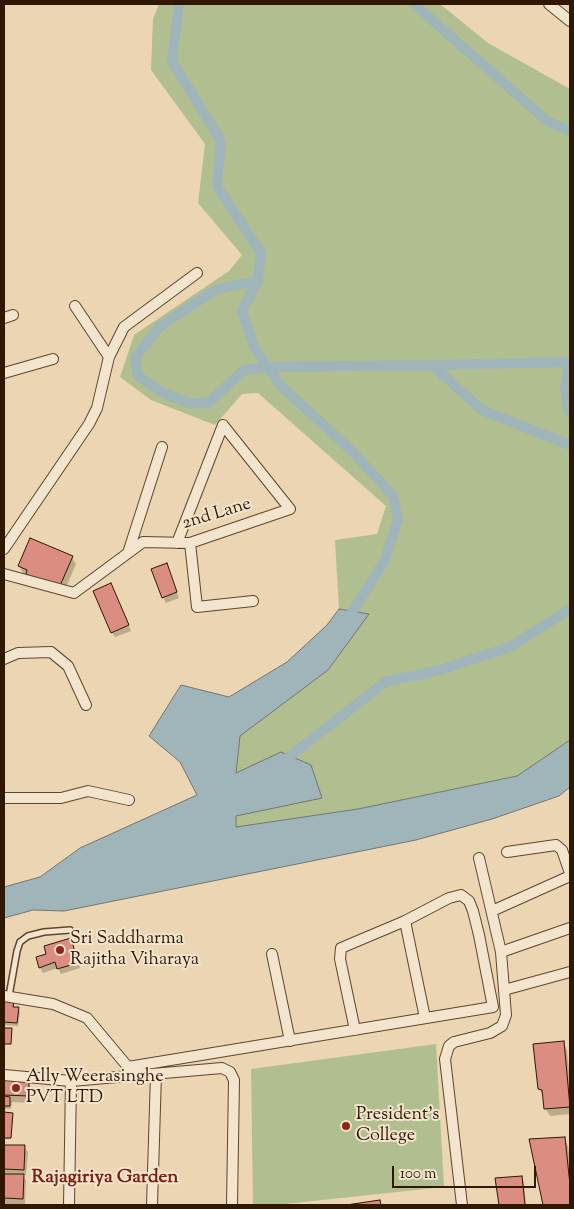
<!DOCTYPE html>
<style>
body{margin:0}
#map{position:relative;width:574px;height:1209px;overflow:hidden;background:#ebd5b2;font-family:"Sorts Mill Goudy",serif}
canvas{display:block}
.frame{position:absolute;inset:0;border:5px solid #2f1700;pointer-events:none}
.scale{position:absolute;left:392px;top:1166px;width:144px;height:22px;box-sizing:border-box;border:2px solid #2f1700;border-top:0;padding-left:6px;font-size:15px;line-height:18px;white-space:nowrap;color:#2f1700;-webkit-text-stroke:4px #f2e4cd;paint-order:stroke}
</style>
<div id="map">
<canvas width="574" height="1209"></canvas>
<div class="frame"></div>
<div class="scale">100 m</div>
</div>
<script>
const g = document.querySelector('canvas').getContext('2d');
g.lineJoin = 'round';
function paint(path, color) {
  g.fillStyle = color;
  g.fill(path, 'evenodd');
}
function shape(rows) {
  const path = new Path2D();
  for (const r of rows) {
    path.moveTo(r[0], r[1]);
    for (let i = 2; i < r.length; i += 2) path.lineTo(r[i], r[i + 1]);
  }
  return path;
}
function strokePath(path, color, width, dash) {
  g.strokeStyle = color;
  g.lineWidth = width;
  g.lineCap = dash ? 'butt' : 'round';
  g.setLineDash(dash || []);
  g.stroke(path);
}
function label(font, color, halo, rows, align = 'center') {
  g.font = font + ' "Sorts Mill Goudy",serif';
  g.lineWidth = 4;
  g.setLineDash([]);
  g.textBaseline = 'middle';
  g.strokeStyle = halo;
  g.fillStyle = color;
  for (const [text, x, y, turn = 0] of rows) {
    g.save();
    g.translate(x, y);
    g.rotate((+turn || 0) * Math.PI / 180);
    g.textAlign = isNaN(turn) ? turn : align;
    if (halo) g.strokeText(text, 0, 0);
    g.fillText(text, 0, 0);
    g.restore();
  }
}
paint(shape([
 [159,4,440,4,488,43,570,89,570,740,517,776,358,809,236,827,236,773,239,736,328,670,368,614,339,609,335,540,377,534,386,506,258,393,242,394,215,425,151,400,120,377,134,335,229,271,242,255,198,203,205,144,151,70,153,19],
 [436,1044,444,1187,276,1205,253,1205,251,1069]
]), '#b1be90');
const water = shape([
 [339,609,369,614,328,670,240,736,236,773,281,752,311,765,322,798,236,816,236,827,358,809,517,776,570,740,570,787,559,796,492,819,416,840,64,911,33,910,4,918,4,887,40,877,80,848,197,795,180,762,149,736,181,685,229,697,287,662,327,625,339,609]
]);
paint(water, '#9fb5b9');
strokePath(water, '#72766f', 1);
paint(shape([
 [72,557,76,564,63,594,31,581,28,575,23,573,19,566],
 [169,570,179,598,166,603,163,597],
 [114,590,131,631,115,637,112,632],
 [70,939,73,944,80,968,61,974,58,968,43,973,40,968,48,955],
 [4,1002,13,1003,15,1009,18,1009,20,1012,18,1026,4,1025],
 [563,1042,567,1050,570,1080,570,1114,550,1116,546,1109,544,1096,539,1089],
 [4,1082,28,1083,32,1090,32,1103,12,1102,11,1109,4,1109],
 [4,1114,12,1114,13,1115,11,1139,4,1139],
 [564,1138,568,1146,570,1162,570,1205,544,1205,530,1140],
 [4,1146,24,1147,28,1152,26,1175,23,1175,26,1181,25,1204,4,1204],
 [521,1177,524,1182,526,1205,500,1205,497,1179]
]), '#0003');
strokePath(shape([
 [179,4,172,61,221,141,217,186,261,253,258,280,242,311,254,347,281,386,353,452,393,496,398,519,385,560,346,622],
 [414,4,547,121,570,131],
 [258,280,215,290,159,327,135,358,138,376,163,393,189,403,208,403,244,370,267,367,432,365,482,410,570,445],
 [570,362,565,388,568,408,570,412],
 [432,365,570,362],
 [280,764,385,682,440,670,510,647,570,609]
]), '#9fb5b9', 10);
const building = shape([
 [30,538,73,556,59,588,26,574,27,570,18,566,30,538],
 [167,563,177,592,162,598,151,569,167,563],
 [111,583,129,625,111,633,93,591,111,583],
 [71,938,78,963,57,969,55,962,39,968,36,957,46,954,44,946,71,938],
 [4,1001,14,1002,13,1007,19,1007,17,1023,4,1022,4,1001],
 [4,1028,12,1028,11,1044,4,1044,4,1028],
 [564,1041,570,1107,544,1109,542,1090,538,1089,533,1044,564,1041],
 [4,1080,29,1081,29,1096,4,1095,4,1080],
 [4,1096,10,1097,10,1106,4,1106,4,1096],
 [4,1112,13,1113,11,1138,4,1138,4,1112],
 [565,1137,570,1185,570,1205,543,1205,529,1139,565,1137],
 [4,1145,25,1145,24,1170,4,1169,4,1145],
 [4,1174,24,1174,23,1199,4,1198,4,1174],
 [522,1176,525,1205,499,1205,495,1178,522,1176],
 [380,1200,381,1205,346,1205,380,1200]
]);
paint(building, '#dc8d82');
strokePath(building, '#2f1700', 1);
const service = shape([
 [9,996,17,951,20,942,28,936,44,932,70,930]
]);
const minor = shape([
 [549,4,570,21],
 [75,306,109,357],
 [4,318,13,315],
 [4,373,53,359],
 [177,543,223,425],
 [190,543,197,607,253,601],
 [4,549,89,424,97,408,109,357,124,327,197,273],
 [128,553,162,447],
 [4,574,74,593,143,542,190,543,290,509,223,425],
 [4,659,18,653,51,652,68,666,86,705],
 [4,798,61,798,88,791,129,800],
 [507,852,556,845,562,850,570,873],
 [492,911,570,876],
 [501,952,570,928],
 [272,954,290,1041],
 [504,990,570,972],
 [4,996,53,1004,87,1018,128,1067],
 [355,1030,340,959,341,948,405,921,425,1018],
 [4,1075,71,1081,222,1068,230,1072,234,1080,232,1205],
 [127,1076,128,1067,493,1007,479,935,473,911,469,901,461,895,449,898,405,921],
 [69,1205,71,1081],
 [152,1205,156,1074],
 [462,1205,445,1059,449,1046,454,1042,490,1033,502,1026,506,1015,501,952,479,858]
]);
strokePath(service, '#5e462c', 8);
strokePath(minor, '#5e462c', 12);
strokePath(service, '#f2e4cd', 5);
strokePath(minor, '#f2e4cd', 10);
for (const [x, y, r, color] of [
 [60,950,5,"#8f2418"],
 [16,1088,5,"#8f2418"],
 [346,1126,5,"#8f2418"]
]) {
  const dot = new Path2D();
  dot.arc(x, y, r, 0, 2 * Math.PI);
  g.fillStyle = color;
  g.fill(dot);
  strokePath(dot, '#f2e4cd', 2);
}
label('18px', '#2f1700', '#f2e4cd', [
 ["2nd Lane",217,515,-17]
]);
label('18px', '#2f1700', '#f2e4cd', [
 ["Sri Saddharma",70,940],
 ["Rajitha Viharaya",70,961],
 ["Ally Weerasinghe",26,1078],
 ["PVT LTD",26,1099],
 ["President's",356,1116],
 ["College",356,1137]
], 'left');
label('bold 19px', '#7a1f14', '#f2e4cd', [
 ["Rajagiriya Garden",105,1179]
]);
</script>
